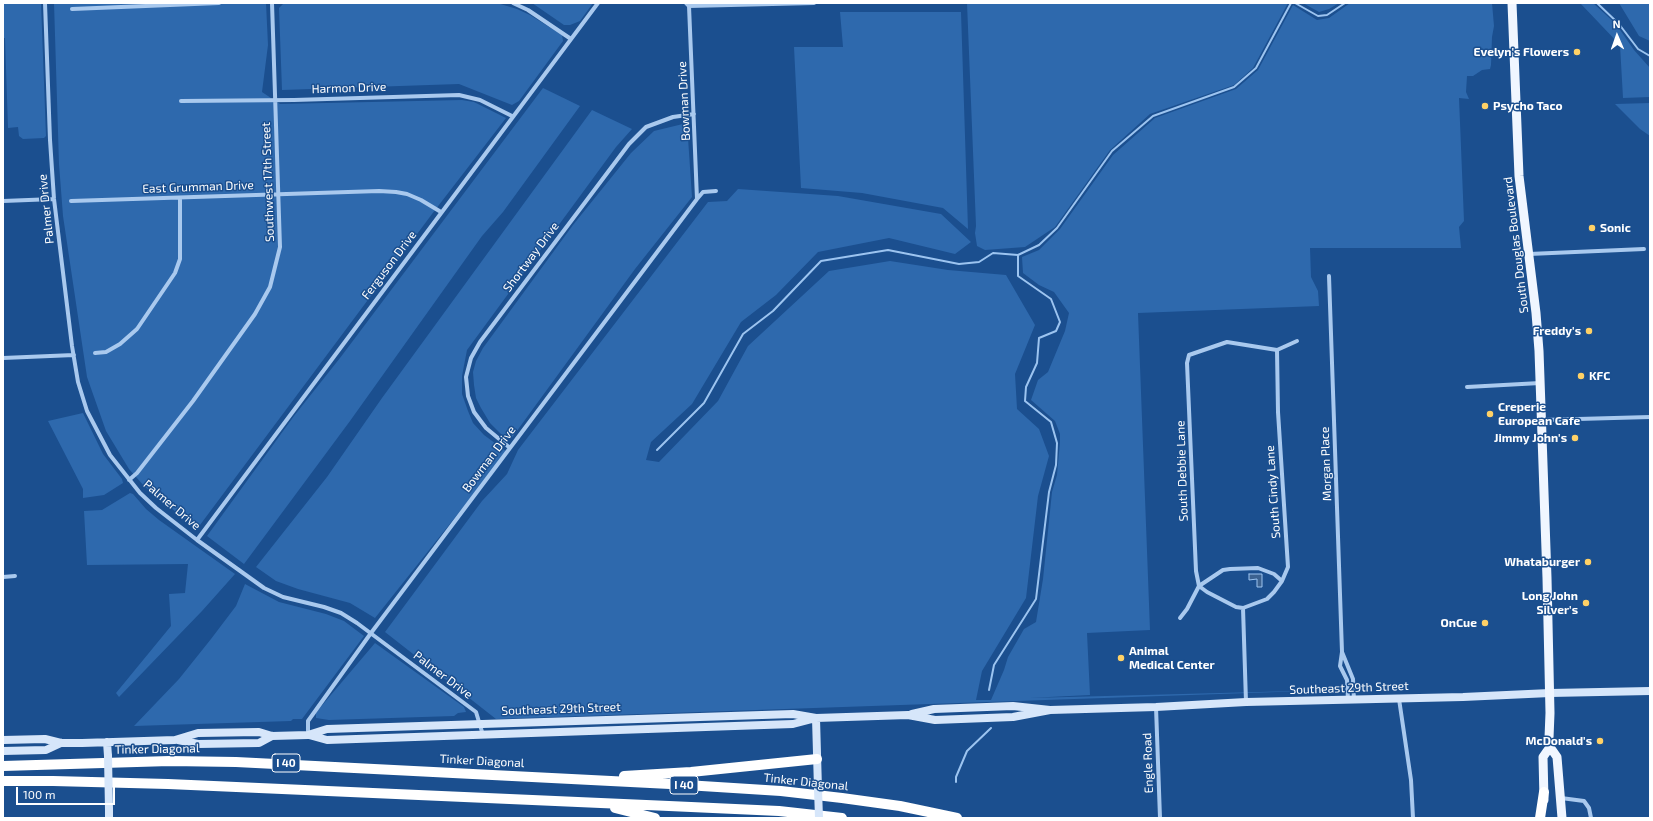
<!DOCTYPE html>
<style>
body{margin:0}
#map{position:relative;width:1653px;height:821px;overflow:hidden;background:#1b4f8f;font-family:"Exo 2",sans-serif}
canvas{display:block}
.frame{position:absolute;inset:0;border:4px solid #fff;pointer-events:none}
.north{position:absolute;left:1597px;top:16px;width:40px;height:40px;-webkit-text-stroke:3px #1b4f8f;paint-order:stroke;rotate:358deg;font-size:11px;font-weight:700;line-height:16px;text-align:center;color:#fff}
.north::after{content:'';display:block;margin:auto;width:14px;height:18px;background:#fff;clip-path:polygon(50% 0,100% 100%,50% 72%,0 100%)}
.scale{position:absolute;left:16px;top:787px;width:99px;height:18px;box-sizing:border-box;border:2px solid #fff;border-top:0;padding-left:5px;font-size:12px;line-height:14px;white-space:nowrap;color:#fff;-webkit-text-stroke:3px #1b4f8f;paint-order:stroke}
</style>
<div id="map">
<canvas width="1653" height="821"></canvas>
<div class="frame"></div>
<div class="north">N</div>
<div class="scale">100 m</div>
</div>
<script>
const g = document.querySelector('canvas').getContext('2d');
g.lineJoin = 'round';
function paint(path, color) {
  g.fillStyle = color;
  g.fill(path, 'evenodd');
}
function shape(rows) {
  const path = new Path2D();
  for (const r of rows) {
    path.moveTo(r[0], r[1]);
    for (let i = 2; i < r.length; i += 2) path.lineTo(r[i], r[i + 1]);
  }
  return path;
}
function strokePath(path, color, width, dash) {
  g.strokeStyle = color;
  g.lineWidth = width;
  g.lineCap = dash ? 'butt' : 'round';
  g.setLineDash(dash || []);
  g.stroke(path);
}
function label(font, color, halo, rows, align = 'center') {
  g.font = font + ' "Exo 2",sans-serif';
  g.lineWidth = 3;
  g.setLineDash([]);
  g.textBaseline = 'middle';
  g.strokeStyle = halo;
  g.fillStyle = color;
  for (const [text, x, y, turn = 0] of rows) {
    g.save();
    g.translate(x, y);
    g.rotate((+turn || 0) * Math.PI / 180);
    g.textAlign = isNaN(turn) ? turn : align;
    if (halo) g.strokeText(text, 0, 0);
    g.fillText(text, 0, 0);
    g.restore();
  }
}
paint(shape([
 [3,3,41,3,46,136,44,138,23,139,19,136,18,127,8,128,5,38,3,38],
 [54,3,266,3,268,45,262,92,280,104,462,100,474,102,506,118,432,214,197,529,144,486,129,469,106,431,87,377,63,216,59,164],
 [320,3,497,3,517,9,530,15,562,35,563,41,519,101,512,105,459,84,282,90,279,8,283,4],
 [532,3,593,3,580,21,570,25,564,25],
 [967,3,1288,3,1253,68,1234,85,1150,114,1110,150,1055,227,1025,247,985,250,977,246,975,233,976,226],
 [1303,3,1339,3,1329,9,1319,12],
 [1350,3,1492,3,1494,26,1492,37,1491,65,1490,69,1482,70,1473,76,1467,76,1466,92,1469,99,1459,98,1464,221,1459,227,1461,248,1310,248,1311,277,1318,291,1319,306,1138,313,1150,630,1087,633,1090,695,1029,698,1335,690,496,719,385,632,482,501,507,474,518,450,708,202,727,201,738,189,838,196,941,214,971,242,955,254,889,238,818,252,776,295,741,322,692,404,651,442,646,460,659,462,718,401,748,346,829,271,890,261,948,270,1006,275,1035,325,1015,374,1017,409,1039,429,1049,456,1038,496,1026,598,982,671,976,700,991,700,1004,670,1008,657,1024,629,1036,622,1043,579,1052,492,1057,475,1060,442,1060,434,1055,421,1031,400,1038,380,1048,372,1065,331,1069,313,1054,292,1039,285,1023,273,1022,257,1039,250,1060,229,1113,155,1155,118,1236,89,1258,70,1293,5,1317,20,1329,18],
 [1580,3,1593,3,1616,24,1634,50,1650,68,1650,97,1623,98,1620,45],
 [1619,3,1650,3,1650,41,1639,36],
 [840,12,961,12,968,229,943,208,862,193,801,188,794,47,843,47],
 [543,88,580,106,503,212,482,236,350,421,244,564,207,536,294,416,340,358],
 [1650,103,1650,136,1640,129,1615,104],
 [592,110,632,129,616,147,467,350,462,376,462,394,468,411,473,423,484,435,507,452,375,618,350,603,298,589,276,581,256,567,327,477,382,398],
 [687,123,692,197,635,269,511,439,501,434,490,423,481,408,476,398,474,385,473,372,476,361,483,348,573,225,631,153,654,131],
 [83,413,103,454,122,479,123,483,104,495,83,498,83,489,48,421],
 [130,493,133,494,146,509,159,520,235,574,202,611,119,697,116,693,171,626,169,594,185,593,188,564,87,565,84,511,102,510],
 [245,584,279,602,326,614,344,621,364,636,302,719,293,719,291,721,134,726,179,679,211,639,236,606],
 [375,643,464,707,466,712,458,713,454,716,329,720,316,718,316,713,319,709]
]), '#2e69ad');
const water = shape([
 [1249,574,1262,574,1262,587,1257,587,1257,579,1249,580,1249,574]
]);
paint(water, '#3c6290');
strokePath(water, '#9cc4f0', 1);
strokePath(shape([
 [1295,3,1318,16,1327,15,1345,3],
 [1597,3,1619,24,1638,49,1650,56],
 [657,450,704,403,743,334,773,311,821,261,888,250,959,264,979,262,993,253,1018,255,1039,245,1057,228,1112,151,1153,116,1234,87,1256,68,1291,3],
 [989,690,994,665,1036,599,1049,492,1056,465,1057,443,1051,422,1025,401,1026,387,1037,363,1039,338,1056,331,1060,322,1051,299,1018,276,1018,255],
 [956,782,956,777,967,751,991,728]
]), '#9cc4f0', 2);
strokePath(shape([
 [45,3,50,140,54,199,72,346,78,382,87,411,110,455,140,493,156,508,197,540,264,588,283,597,324,607,341,613,357,623,476,712,483,735],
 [513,3,528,10,571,39],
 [686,3,689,6,697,199],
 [689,6,814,3],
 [72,9,219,3],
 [181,101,294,100,459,95,480,100,512,116],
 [3,201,54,199],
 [71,201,379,191,396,192,407,194,421,200,441,212],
 [1529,254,1644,249],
 [1329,276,1342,652,1340,666,1347,680,1348,700],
 [1277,350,1278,412,1288,567,1282,581,1274,592,1267,599,1243,608,1236,607,1207,592,1199,586,1196,571,1187,363,1189,355,1227,342,1277,350,1297,341],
 [95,353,106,352,120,344,137,329,175,273,180,259,180,198],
 [3,358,74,355],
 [1467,387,1540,383],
 [1542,420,1650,417],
 [510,448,486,428,474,412,468,396,466,377,471,358,480,342,629,144,646,127,673,117,694,114],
 [129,480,137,473,193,401,255,314,270,287,280,247,272,3],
 [197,540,598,3],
 [3,577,15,576],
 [1243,608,1246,702],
 [1180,618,1187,609,1199,586,1223,570,1230,569,1258,568,1274,574,1282,581],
 [1342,652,1353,679,1354,700],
 [1399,699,1411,780,1413,818],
 [1156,707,1160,818],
 [308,735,308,721,371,633,697,199,703,192,716,191],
 [1561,798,1584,801,1589,808,1591,818]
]), '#a9c9ee', 4);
strokePath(shape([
 [912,714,934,709,1013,706,1050,710,1156,707,1246,702,1463,697,1550,693,1650,691],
 [816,718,818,789],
 [309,735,327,740,793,724,816,718,908,715,935,720,1013,717,1050,710],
 [3,740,45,739,61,743,82,743,175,740,198,733,259,732,272,736,308,735,327,729,793,714,816,718],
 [178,740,198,744,259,743,272,736],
 [107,742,108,756],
 [3,751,46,750,61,743],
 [109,810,109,818]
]), '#d6e6fa', 8);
strokePath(shape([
 [1512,3,1519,176,1536,313,1539,351,1547,578,1550,713,1549,738,1550,747,1557,757,1562,818],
 [1544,800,1543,757,1550,747]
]), '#f0f6ff', 9);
strokePath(shape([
 [3,766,170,761,236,762,670,784,781,791,842,798,900,806,957,818],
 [624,776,691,772,817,759],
 [3,781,53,781,168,784,669,806,779,811,842,818],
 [615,808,655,818],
 [1540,818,1544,792]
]), '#fff', 10);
strokePath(shape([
 [108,756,109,810],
 [818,789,819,818]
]), '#d6e6fa', 8);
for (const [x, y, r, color] of [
 [1577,52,4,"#ffd166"],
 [1485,106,4,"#ffd166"],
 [1592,228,4,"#ffd166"],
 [1589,331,4,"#ffd166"],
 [1581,376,4,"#ffd166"],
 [1490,414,4,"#ffd166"],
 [1575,438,4,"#ffd166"],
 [1588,562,4,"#ffd166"],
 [1586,603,4,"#ffd166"],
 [1485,623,4,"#ffd166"],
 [1121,658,4,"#ffd166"],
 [1600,741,4,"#ffd166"]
]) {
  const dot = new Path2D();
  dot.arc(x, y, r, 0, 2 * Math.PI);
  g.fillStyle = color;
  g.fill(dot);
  strokePath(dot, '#1b4f8f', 1.5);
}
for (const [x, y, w] of [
 [286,763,28],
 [684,785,28]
]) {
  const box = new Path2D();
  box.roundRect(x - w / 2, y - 9, w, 18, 3);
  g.fillStyle = '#1b4f8f';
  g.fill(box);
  strokePath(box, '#fff', 1);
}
label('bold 11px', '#fff', null, [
 ["I 40",286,763],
 ["I 40",684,785]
]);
label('bold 12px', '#fff', '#1b4f8f', [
 ["Evelyn's Flowers",1569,52],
 ["Psycho Taco",1493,106,"left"],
 ["Sonic",1600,228,"left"],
 ["Freddy's",1581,331],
 ["KFC",1589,376,"left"],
 ["Creperie",1498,407,"left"],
 ["European Cafe",1498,421,"left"],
 ["Jimmy John's",1567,438],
 ["Whataburger",1580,562],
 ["Long John",1578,596],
 ["Silver's",1578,610],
 ["OnCue",1477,623],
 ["Animal",1129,651,"left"],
 ["Medical Center",1129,665,"left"],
 ["McDonald's",1592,741]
], 'right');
label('12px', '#fff', '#1b4f8f', [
 ["Harmon Drive",349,88,-2],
 ["Bowman Drive",684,101,-93],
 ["Southwest 17th Street",268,182,-92],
 ["East Grumman Drive",198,187,-2],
 ["Palmer Drive",46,209,-96],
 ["South Douglas Boulevard",1516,245,-97],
 ["Shortway Drive",531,257,-53],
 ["Ferguson Drive",389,265,-53],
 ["Bowman Drive",489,459,-53],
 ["Morgan Place",1326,464,-92],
 ["South Debbie Lane",1182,471,-92],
 ["South Cindy Lane",1273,492,-94],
 ["Palmer Drive",172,505,40],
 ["Palmer Drive",443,675,37],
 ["Southeast 29th Street",1349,688,-2],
 ["Southeast 29th Street",561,709,-2],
 ["Tinker Diagonal",157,749,-1],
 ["Tinker Diagonal",482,761,3],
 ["Engle Road",1148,763,-92],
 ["Tinker Diagonal",806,782,6]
]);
</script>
